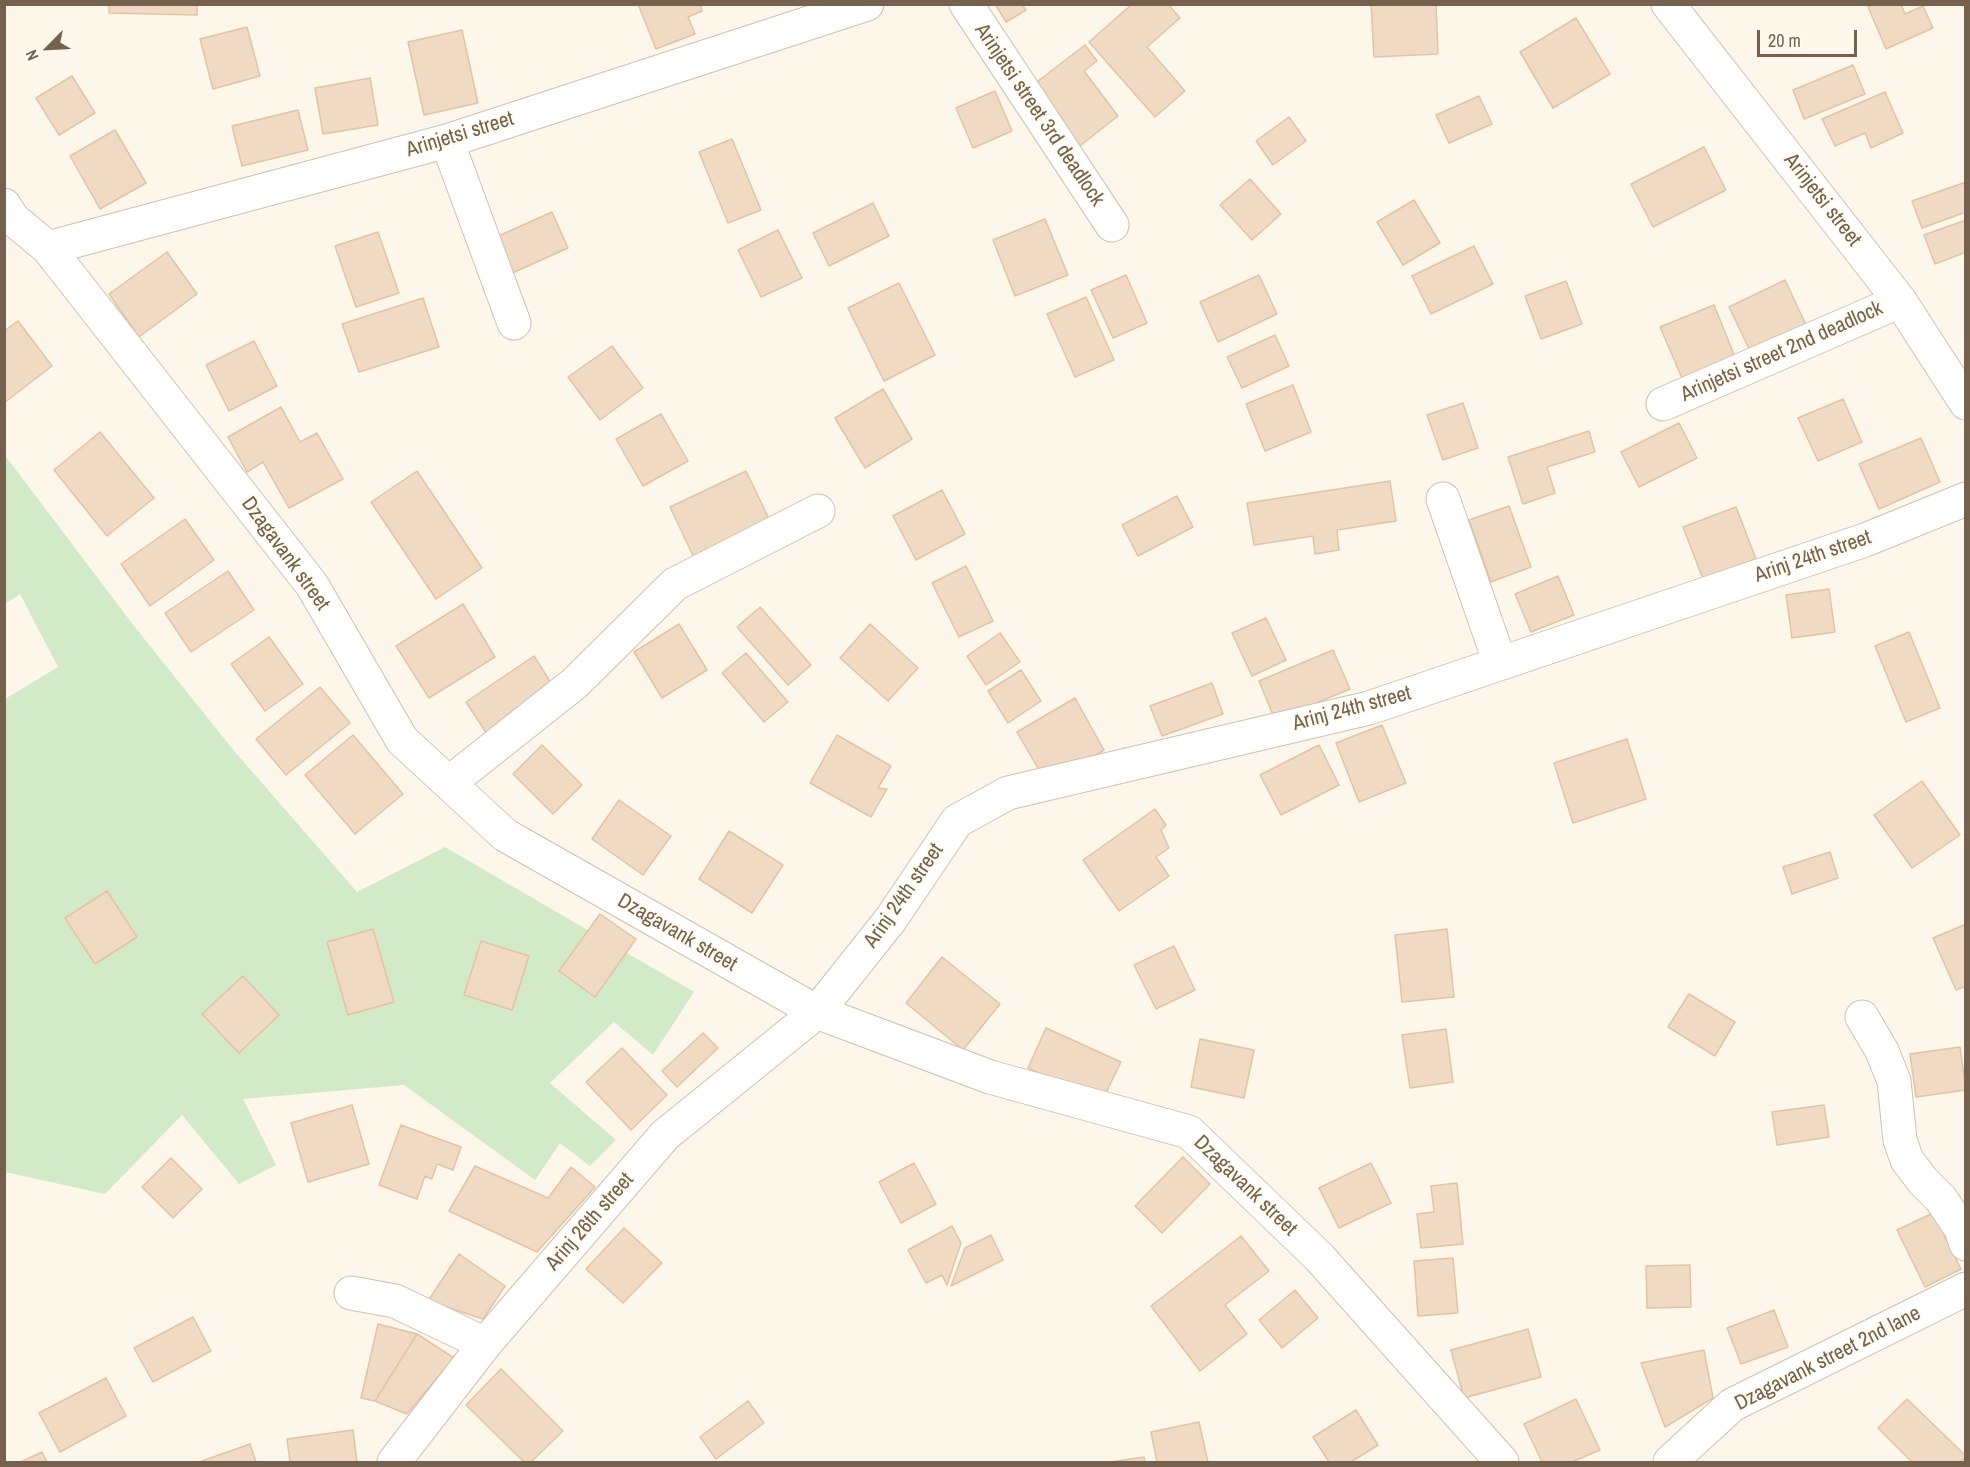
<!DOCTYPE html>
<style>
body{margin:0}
#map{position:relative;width:1970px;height:1467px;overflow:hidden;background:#fcf7ea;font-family:"Archivo Narrow",sans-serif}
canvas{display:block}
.frame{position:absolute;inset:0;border:6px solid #76614e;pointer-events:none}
.north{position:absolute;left:18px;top:18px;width:60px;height:60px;-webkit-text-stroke:4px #fefbf1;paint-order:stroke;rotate:246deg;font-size:16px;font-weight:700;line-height:24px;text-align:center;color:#76614e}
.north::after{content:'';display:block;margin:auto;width:21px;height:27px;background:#76614e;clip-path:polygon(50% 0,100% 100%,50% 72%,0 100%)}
.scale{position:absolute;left:1757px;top:30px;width:100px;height:27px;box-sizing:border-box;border:3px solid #76614e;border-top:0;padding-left:8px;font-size:18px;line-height:21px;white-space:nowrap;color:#76614e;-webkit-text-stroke:4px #fefbf1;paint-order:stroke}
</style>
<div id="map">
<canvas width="1970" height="1467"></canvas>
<div class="frame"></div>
<div class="north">N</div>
<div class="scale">20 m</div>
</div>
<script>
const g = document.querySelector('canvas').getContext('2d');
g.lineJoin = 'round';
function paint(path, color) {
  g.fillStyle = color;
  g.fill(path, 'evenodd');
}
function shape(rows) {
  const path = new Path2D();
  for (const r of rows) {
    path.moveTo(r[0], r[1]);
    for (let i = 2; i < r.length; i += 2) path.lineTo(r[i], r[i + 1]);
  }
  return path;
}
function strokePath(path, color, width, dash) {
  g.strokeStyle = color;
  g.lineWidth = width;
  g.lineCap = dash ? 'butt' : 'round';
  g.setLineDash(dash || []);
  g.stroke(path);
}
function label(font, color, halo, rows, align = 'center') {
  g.font = font + ' "Archivo Narrow",sans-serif';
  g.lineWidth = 4.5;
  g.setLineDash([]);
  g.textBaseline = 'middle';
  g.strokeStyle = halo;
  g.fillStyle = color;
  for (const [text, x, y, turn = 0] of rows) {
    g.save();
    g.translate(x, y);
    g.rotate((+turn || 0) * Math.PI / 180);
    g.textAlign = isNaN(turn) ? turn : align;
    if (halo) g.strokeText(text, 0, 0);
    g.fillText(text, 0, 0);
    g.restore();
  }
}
paint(shape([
 [4,454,134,626,235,752,357,892,445,847,694,992,653,1055,614,1022,550,1083,616,1140,590,1166,560,1143,535,1180,404,1085,243,1099,276,1165,239,1184,182,1115,105,1194,5,1172,5,699,58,667,20,594,5,604]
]), '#d2eac8');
const building = shape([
 [109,4,197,4,197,15,109,13,109,4],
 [638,4,700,4,702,11,688,17,695,34,656,49,638,4],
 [995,4,1022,4,1026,10,1006,22,995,4],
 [1132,4,1168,4,1180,18,1147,47,1185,91,1155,117,1089,42,1132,4],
 [1371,4,1436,4,1438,54,1374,57,1371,4],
 [1873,4,1901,4,1905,14,1923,6,1933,28,1886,49,1868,7,1873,4],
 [1576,18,1610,74,1553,108,1520,52,1576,18],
 [247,27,260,76,213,89,200,39,247,27],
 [462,30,478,103,424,115,408,42,462,30],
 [1085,45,1097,61,1084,71,1118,116,1076,149,1029,88,1085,45],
 [1853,65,1865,94,1804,119,1793,90,1853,65],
 [72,76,95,113,59,135,36,98,72,76],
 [370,78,378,125,323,134,315,88,370,78],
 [995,91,1012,131,973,148,956,108,995,91],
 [1885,92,1903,133,1871,148,1865,133,1835,146,1822,119,1885,92],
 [1479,96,1492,124,1449,143,1436,115,1479,96],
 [298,110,308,150,242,166,232,126,298,110],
 [1289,117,1306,141,1273,165,1256,141,1289,117],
 [115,130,146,183,100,209,70,156,115,130],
 [732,139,761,210,728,223,699,152,732,139],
 [1704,147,1726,190,1653,227,1631,184,1704,147],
 [1250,179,1281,214,1252,240,1220,205,1250,179],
 [1966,182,1966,212,1922,228,1912,201,1966,182],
 [1414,200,1440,243,1403,265,1377,222,1414,200],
 [873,203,889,236,829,266,813,233,873,203],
 [552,212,568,248,510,274,494,238,552,212],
 [1045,219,1068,275,1015,296,993,240,1045,219],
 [1966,220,1966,252,1935,264,1924,235,1966,220],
 [778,230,802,278,761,297,738,250,778,230],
 [378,232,399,293,356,307,335,246,378,232],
 [1474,246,1493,284,1431,314,1412,276,1474,246],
 [167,252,197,294,139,337,109,294,167,252],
 [1126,275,1147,323,1113,338,1091,290,1126,275],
 [1259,275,1277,314,1218,342,1200,302,1259,275],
 [1785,280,1808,329,1752,355,1729,307,1785,280],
 [1566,281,1582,324,1541,339,1525,296,1566,281],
 [899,283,935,355,884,381,848,308,899,283],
 [1086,297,1114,360,1075,377,1047,314,1086,297],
 [423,298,439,347,359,372,342,324,423,298],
 [1714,305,1735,357,1682,378,1660,327,1714,305],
 [18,321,52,366,4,403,4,331,18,321],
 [1275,335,1289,366,1242,388,1227,357,1275,335],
 [254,341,277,386,229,411,206,365,254,341],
 [612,346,643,388,600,420,568,377,612,346],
 [1293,385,1311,432,1265,451,1246,404,1293,385],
 [883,389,912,439,865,468,835,418,883,389],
 [1843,399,1862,442,1818,461,1798,418,1843,399],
 [1463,403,1478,448,1443,460,1427,415,1463,403],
 [281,407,300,442,317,433,343,479,289,508,263,462,247,472,228,437,281,407],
 [661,414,688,461,643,486,616,439,661,414],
 [1679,423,1697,458,1639,487,1621,452,1679,423],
 [1589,431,1595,452,1547,467,1555,493,1523,504,1508,457,1589,431],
 [100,432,154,498,107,536,54,470,100,432],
 [1921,438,1940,482,1879,509,1859,464,1921,438],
 [417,471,482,568,436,599,371,502,417,471],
 [746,471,772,525,696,562,670,507,746,471],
 [1390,481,1396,521,1337,530,1339,550,1315,554,1313,536,1254,545,1247,503,1390,481],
 [942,490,965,534,916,560,893,516,942,490],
 [1177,496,1193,527,1138,556,1122,525,1177,496],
 [1509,506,1531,567,1491,582,1469,520,1509,506],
 [1736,507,1756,559,1703,579,1683,527,1736,507],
 [185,519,214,560,150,606,121,564,185,519],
 [966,566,993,621,959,637,932,583,966,566],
 [228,571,254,610,191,652,165,613,228,571],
 [1558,576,1574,615,1531,632,1515,594,1558,576],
 [1829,589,1835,632,1792,638,1786,595,1829,589],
 [463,604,495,657,429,698,396,646,463,604],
 [760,607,811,665,788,685,737,627,760,607],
 [1266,618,1286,660,1252,676,1232,633,1266,618],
 [679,624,707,670,662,698,634,652,679,624],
 [870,624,918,668,888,701,840,658,870,624],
 [1909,632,1940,708,1906,722,1875,646,1909,632],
 [1000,633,1020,662,986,685,967,656,1000,633],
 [269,637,303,684,265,711,231,664,269,637],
 [1333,650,1350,689,1275,720,1259,681,1333,650],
 [746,653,788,702,764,722,722,673,746,653],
 [534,656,555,689,487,734,466,702,534,656],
 [1021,670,1041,701,1008,723,988,691,1021,670],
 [1212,683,1223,714,1162,736,1150,706,1212,683],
 [320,687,350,723,286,775,256,739,320,687],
 [1075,698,1104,750,1047,784,1017,732,1075,698],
 [1382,725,1406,783,1359,802,1336,743,1382,725],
 [353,735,403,794,355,834,305,775,353,735],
 [837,735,891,766,878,788,887,789,871,817,810,783,837,735],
 [1627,739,1646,799,1573,823,1554,763,1627,739],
 [542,745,582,785,553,814,513,774,542,745],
 [1319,745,1339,785,1281,815,1260,775,1319,745],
 [1922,781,1960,835,1912,868,1874,815,1922,781],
 [619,800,671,836,643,875,592,839,619,800],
 [1155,809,1166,825,1161,830,1169,848,1156,857,1169,876,1119,911,1083,860,1155,809],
 [729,831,783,865,752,913,699,879,729,831],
 [1830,852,1838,878,1792,894,1783,867,1830,852],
 [107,891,137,937,95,964,65,918,107,891],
 [600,914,636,939,595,997,559,971,600,914],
 [1966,924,1966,986,1956,990,1933,938,1966,924],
 [373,929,394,1002,348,1015,327,942,373,929],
 [1447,929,1454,997,1402,1002,1395,935,1447,929],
 [481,941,529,956,512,1010,464,995,481,941],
 [1174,946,1195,990,1156,1009,1134,965,1174,946],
 [942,957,1000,1004,963,1050,906,1003,942,957],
 [243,976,279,1015,239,1053,202,1014,243,976],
 [1689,994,1735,1022,1715,1056,1668,1027,1689,994],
 [1046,1028,1121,1062,1102,1101,1028,1068,1046,1028],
 [1446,1029,1453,1082,1410,1088,1402,1035,1446,1029],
 [703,1033,718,1048,677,1087,662,1071,703,1033],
 [1200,1039,1254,1050,1244,1098,1191,1087,1200,1039],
 [1960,1047,1966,1090,1916,1097,1910,1054,1960,1047],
 [622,1048,667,1095,631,1130,586,1082,622,1048],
 [352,1105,369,1164,308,1182,291,1123,352,1105],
 [1824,1105,1829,1137,1777,1145,1772,1112,1824,1105],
 [401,1125,461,1147,453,1170,437,1164,432,1179,425,1176,417,1199,379,1185,401,1125],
 [1183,1157,1210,1184,1162,1233,1135,1206,1183,1157],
 [171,1158,202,1189,173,1218,142,1187,171,1158],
 [914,1163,936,1204,901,1223,879,1182,914,1163],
 [1371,1163,1391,1203,1339,1228,1319,1188,1371,1163],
 [475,1166,548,1198,571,1167,595,1187,537,1252,449,1211,475,1166],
 [1457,1183,1463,1244,1421,1248,1417,1214,1434,1212,1431,1186,1457,1183],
 [1933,1213,1961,1269,1925,1287,1897,1230,1933,1213],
 [952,1226,961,1243,947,1285,942,1275,926,1283,908,1250,952,1226],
 [624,1228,662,1263,623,1303,586,1269,624,1228],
 [991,1235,1003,1260,951,1286,965,1248,991,1235],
 [1241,1236,1269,1271,1225,1305,1247,1334,1200,1371,1151,1306,1241,1236],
 [459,1254,505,1286,483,1319,428,1301,459,1254],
 [1453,1258,1458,1313,1418,1316,1414,1261,1453,1258],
 [1690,1265,1691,1307,1647,1308,1646,1266,1690,1265],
 [1295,1290,1318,1318,1282,1348,1259,1320,1295,1290],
 [1774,1310,1788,1347,1741,1364,1727,1328,1774,1310],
 [193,1317,211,1351,153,1382,134,1348,193,1317],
 [378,1324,417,1334,375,1401,361,1398,378,1324],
 [1528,1329,1541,1377,1464,1398,1451,1350,1528,1329],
 [417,1334,454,1358,407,1414,375,1401,417,1334],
 [1704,1350,1713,1398,1665,1427,1641,1363,1704,1350],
 [501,1369,563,1431,531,1462,524,1462,466,1405,501,1369],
 [106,1378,126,1416,60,1452,39,1413,106,1378],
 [1576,1399,1600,1450,1572,1462,1542,1462,1524,1424,1576,1399],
 [1907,1399,1966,1456,1961,1462,1912,1462,1878,1428,1907,1399],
 [748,1401,764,1423,716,1459,700,1437,748,1401],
 [1356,1410,1378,1445,1351,1462,1329,1462,1313,1437,1356,1410],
 [1199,1422,1208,1462,1157,1462,1151,1432,1199,1422],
 [353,1430,357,1462,290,1462,287,1439,353,1430],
 [250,1444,256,1462,203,1462,202,1461,250,1444],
 [42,1452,47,1462,21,1462,42,1452],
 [1144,1457,1145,1462,1111,1462,1144,1457]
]);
paint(building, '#f0dac3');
strokePath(building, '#e2c3a4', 1.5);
const minor = shape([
 [966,4,1112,225],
 [1668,4,1900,301,1966,403],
 [447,141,514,323],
 [4,205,13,219,48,248,312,585,402,740,505,835,817,1012,990,1077,1189,1132,1319,1257,1502,1462],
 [48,248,447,141,867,4],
 [1663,404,1900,301],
 [1443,499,1500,663],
 [449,783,575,683,675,584,818,511],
 [1862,1017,1882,1051,1894,1081,1900,1140,1907,1160,1923,1181,1941,1199,1961,1229,1966,1244],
 [351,1293,395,1301,485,1344],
 [394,1462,485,1344,665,1135,817,1012,891,919,957,821,1008,793,1369,708,1865,540,1966,499],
 [1670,1462,1732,1405,1966,1289]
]);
strokePath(minor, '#cec0b0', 35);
strokePath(minor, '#fff', 33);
label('21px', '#76614e', '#fefbf1', [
 ["Arinjetsi street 3rd deadlock",1039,115,56],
 ["Arinjetsi street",460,135,-17],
 ["Arinjetsi street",1822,200,52],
 ["Arinjetsi street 2nd deadlock",1782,352,-24],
 ["Dzagavank street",285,554,54],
 ["Arinj 24th street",1813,557,-19],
 ["Arinj 24th street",1352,709,-15],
 ["Arinj 24th street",904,896,-55],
 ["Dzagavank street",677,933,30],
 ["Dzagavank street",1245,1186,44],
 ["Arinj 26th street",590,1222,-49],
 ["Dzagavank street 2nd lane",1828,1359,-27]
]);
</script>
